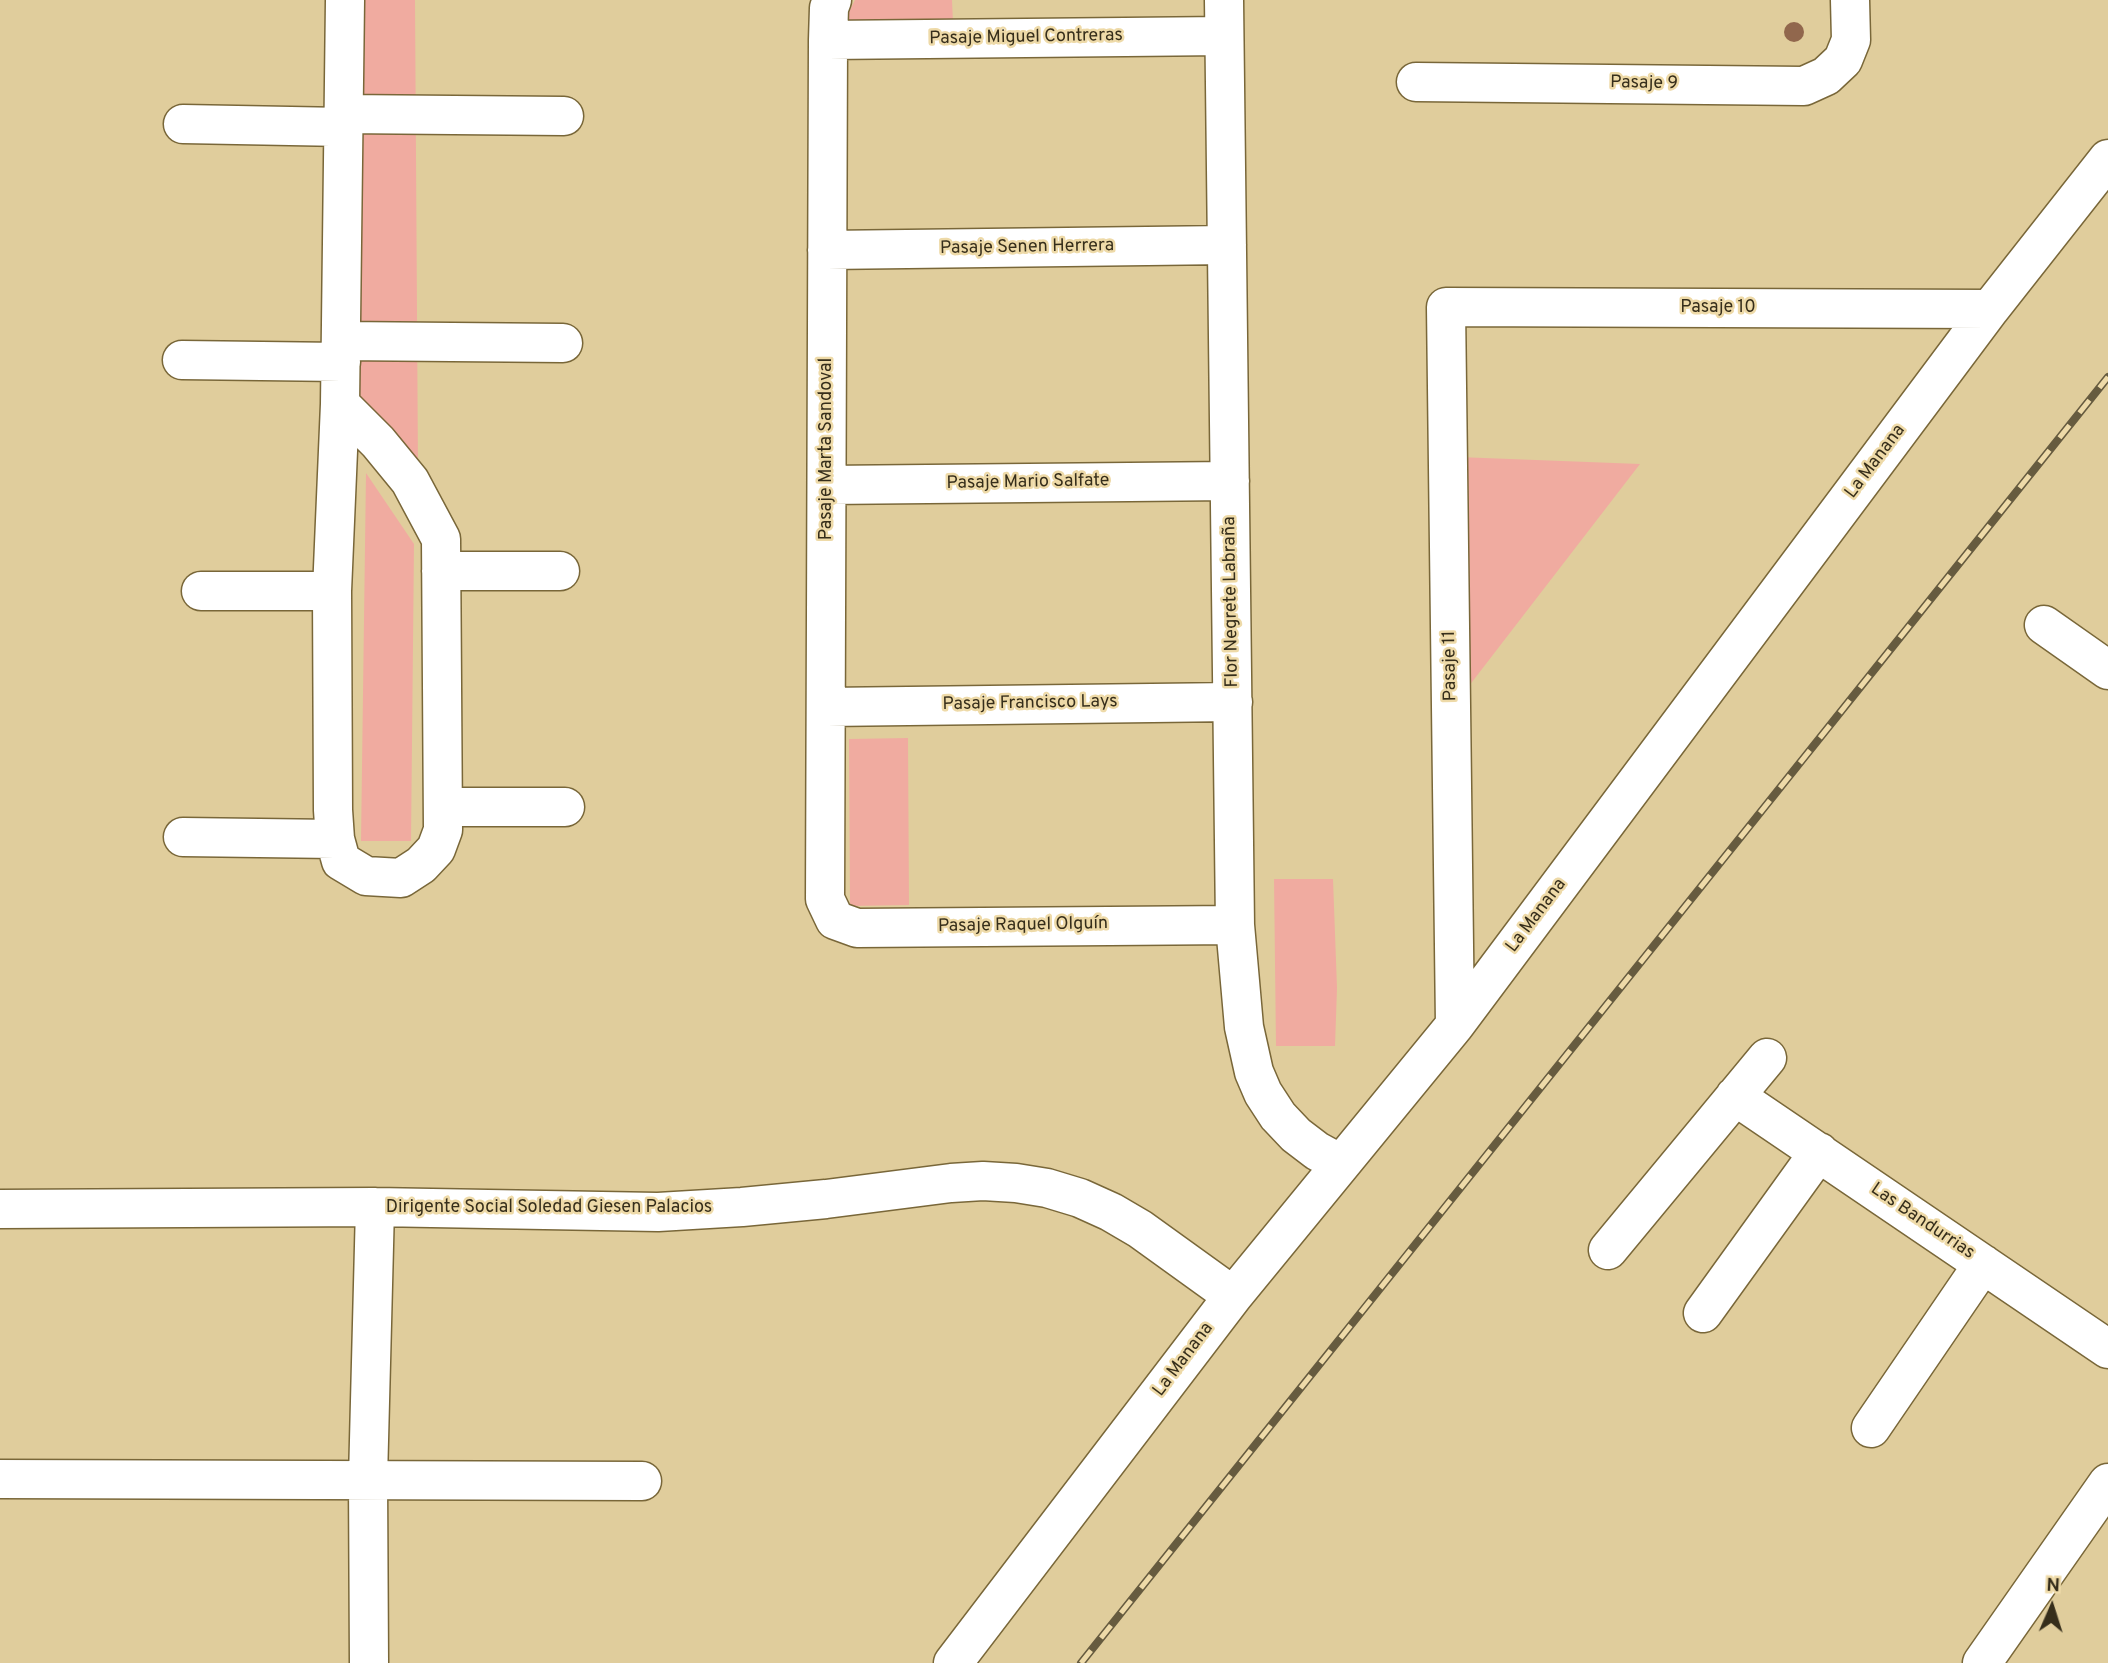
<!DOCTYPE html>
<meta charset="utf-8">
<style>
body{margin:0}
#map{position:relative;width:2108px;height:1663px;overflow:hidden;background:#e0cd9c;font-family:Overpass,sans-serif}
canvas{display:block}
.north{position:absolute;left:2017px;top:1572px;width:70px;height:70px;-webkit-text-stroke:5px #eedaa8;paint-order:stroke;rotate:3deg;font-size:19px;font-weight:700;line-height:28px;text-align:center;color:#362e1b}
.north::after{content:'';display:block;margin:auto;width:24px;height:32px;background:#362e1b;clip-path:polygon(50% 0,100% 100%,50% 72%,0 100%)}
</style>
<div id="map">
<canvas width="2108" height="1663"></canvas>
<div class="north">N</div>
</div>
<script>
const g = document.querySelector('canvas').getContext('2d');
g.lineJoin = 'round';
function paint(path, color) {
  g.fillStyle = color;
  g.fill(path, 'evenodd');
}
function shape(rows) {
  const path = new Path2D();
  for (const r of rows) {
    path.moveTo(r[0], r[1]);
    for (let i = 2; i < r.length; i += 2) path.lineTo(r[i], r[i + 1]);
  }
  return path;
}
function strokePath(path, color, width, dash) {
  g.strokeStyle = color;
  g.lineWidth = width;
  g.lineCap = dash ? 'butt' : 'round';
  g.setLineDash(dash || []);
  g.stroke(path);
}
function label(font, color, halo, rows, align = 'center') {
  g.font = font + ' Overpass,sans-serif';
  g.lineWidth = 5;
  g.setLineDash([]);
  g.textBaseline = 'middle';
  g.strokeStyle = halo;
  g.fillStyle = color;
  for (const [text, x, y, turn = 0] of rows) {
    g.save();
    g.translate(x, y);
    g.rotate((+turn || 0) * Math.PI / 180);
    g.textAlign = isNaN(turn) ? turn : align;
    if (halo) g.strokeText(text, 0, 0);
    g.fillText(text, 0, 0);
    g.restore();
  }
}
paint(shape([
 [349,0,415,0,418,470,360,410],
 [855,0,952,0,953,23,842,26],
 [1458,457,1640,464,1462,695],
 [366,473,414,544,411,841,361,841],
 [908,738,909,905,850,906,849,739],
 [1274,879,1333,879,1337,988,1335,1046,1276,1046]
]), '#f0aba0');
const minor = shape([
 [832,0,829,8,828,40,825,899,835,920,857,928,1235,925],
 [1224,0,1235,925,1244,1027,1254,1072,1263,1093,1278,1116,1296,1135,1317,1151,1341,1164],
 [828,40,1224,36],
 [1416,82,1804,86,1826,76,1843,60,1851,40,1850,0],
 [344,114,564,116],
 [183,124,344,127],
 [827,250,1227,245],
 [341,341,563,343],
 [182,360,341,362],
 [340,404,378,442,410,481,441,539,443,830,436,849,421,865,401,878,366,876,341,861,335,839,333,810,332,591,340,404,345,0],
 [827,485,1230,481],
 [441,571,560,571],
 [201,591,332,591],
 [2044,625,2108,670],
 [827,707,1233,702],
 [443,807,565,807],
 [183,837,335,839],
 [1455,1025,1446,307,1990,309],
 [1735,1096,2108,1349],
 [0,1209,375,1207,658,1212,742,1207,826,1199,951,1183,983,1181,1016,1183,1047,1188,1080,1198,1111,1212,1140,1229,1233,1296],
 [1608,1250,1767,1058],
 [1703,1313,1819,1152],
 [1871,1428,1983,1264],
 [0,1479,642,1481],
 [369,1663,368,1479,375,1207],
 [953,1663,1233,1296,1455,1025,1990,309,2108,159],
 [1982,1663,2108,1483]
]);
strokePath(minor, '#796739', 41);
strokePath(minor, '#fff', 38);
const rail = shape([
 [1081,1663,2108,377]
]);
strokePath(rail, '#665b3f', 8);
strokePath(rail, '#eedaa8', 5, [16]);
g.fillStyle = '#91674d';
for (const [x, y] of [
 [1794,32]
]) {
  g.beginPath();
  g.arc(x, y, 10, 0, 2 * Math.PI);
  g.fill();
}
label('18px', '#362e1b', '#eedaa8', [
 ["Pasaje Miguel Contreras",1026,38,-1],
 ["Pasaje 9",1644,84,1],
 ["Pasaje Senen Herrera",1027,248,-1],
 ["Pasaje 10",1718,308],
 ["Pasaje Marta Sandoval",827,449,-90],
 ["La Manana",1876,462,-53],
 ["Pasaje Mario Salfate",1028,483,-1],
 ["Flor Negrete Labraña",1232,602,-91],
 ["Pasaje 11",1451,666,-91],
 ["Pasaje Francisco Lays",1030,704,-1],
 ["La Manana",1537,916,-53],
 ["Pasaje Raquel Olguín",1023,926,-1],
 ["Dirigente Social Soledad Giesen Palacios",549,1208],
 ["Las Bandurrias",1922,1222,34],
 ["La Manana",1184,1360,-53]
]);
</script>
